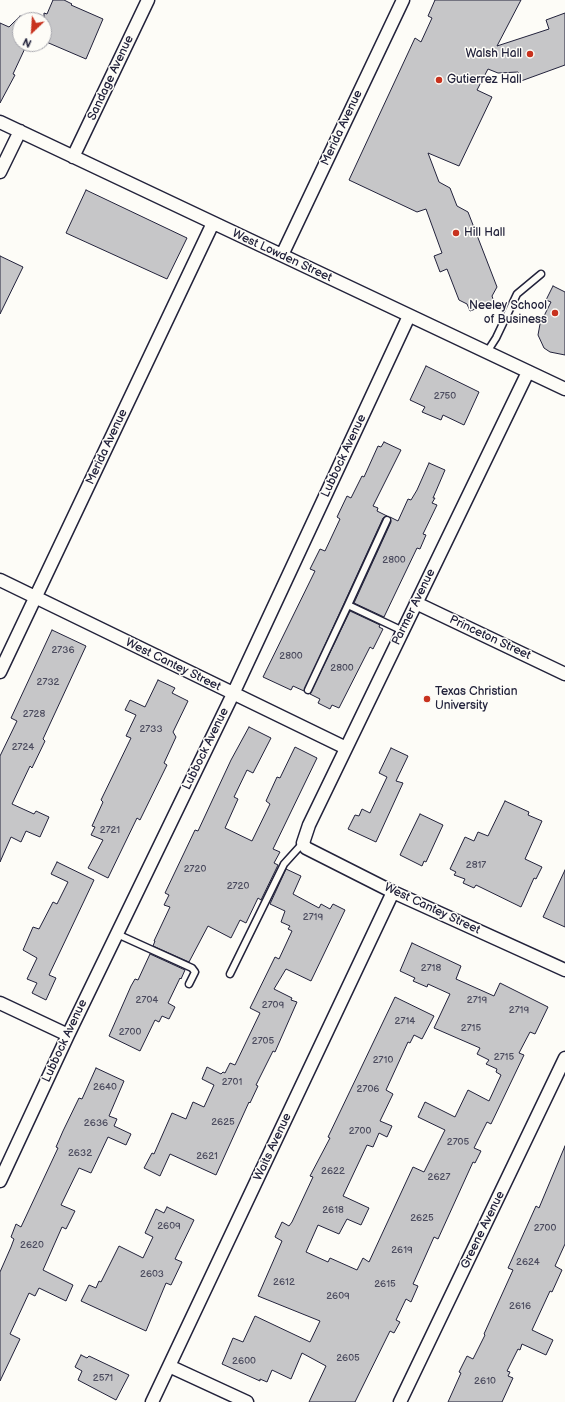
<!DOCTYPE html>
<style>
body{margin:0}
#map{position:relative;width:565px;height:1402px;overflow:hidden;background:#fdfcf7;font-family:"Balsamiq Sans",sans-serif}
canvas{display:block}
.north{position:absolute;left:12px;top:12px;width:40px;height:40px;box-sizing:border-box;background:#fdfcf7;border:1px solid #a5a5ac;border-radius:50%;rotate:205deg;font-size:11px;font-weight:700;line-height:16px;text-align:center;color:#22223b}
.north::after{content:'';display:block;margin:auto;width:14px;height:18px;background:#c8321e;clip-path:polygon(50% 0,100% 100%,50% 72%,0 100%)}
</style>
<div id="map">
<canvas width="565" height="1402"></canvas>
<div class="north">N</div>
</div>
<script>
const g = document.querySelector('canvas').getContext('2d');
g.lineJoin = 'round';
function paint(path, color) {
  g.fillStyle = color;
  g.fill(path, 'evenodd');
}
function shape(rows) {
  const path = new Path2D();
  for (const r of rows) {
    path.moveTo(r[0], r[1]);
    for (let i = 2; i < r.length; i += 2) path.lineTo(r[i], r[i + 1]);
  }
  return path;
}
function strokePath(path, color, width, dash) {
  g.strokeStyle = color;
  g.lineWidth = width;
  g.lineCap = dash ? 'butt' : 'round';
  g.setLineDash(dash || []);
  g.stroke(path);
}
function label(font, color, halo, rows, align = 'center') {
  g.font = font + ' "Balsamiq Sans",sans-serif';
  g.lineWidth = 3;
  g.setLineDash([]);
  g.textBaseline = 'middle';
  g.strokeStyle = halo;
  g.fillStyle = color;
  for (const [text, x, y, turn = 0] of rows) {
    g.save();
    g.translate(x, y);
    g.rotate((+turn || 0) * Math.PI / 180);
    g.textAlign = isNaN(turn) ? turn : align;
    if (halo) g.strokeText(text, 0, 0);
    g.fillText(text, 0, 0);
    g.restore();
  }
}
const building = shape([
 [53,0,64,0,72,4,71,5,103,19,86,59,44,41,44,13,47,14,53,0],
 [435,0,521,0,497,46,549,29,546,20,565,13,565,65,521,81,518,72,498,73,488,69,477,90,492,97,459,166,428,153,439,182,450,188,457,206,468,212,497,287,492,296,494,302,470,311,467,304,459,300,447,269,440,272,434,256,442,253,426,209,417,212,349,180,415,38,421,42,432,18,428,16,435,0],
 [20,16,20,44,27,44,13,74,15,75,0,103,0,23,9,27,20,16],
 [86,190,187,238,167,279,66,233,86,190],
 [0,256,23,267,0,314,0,256],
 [553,286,565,292,565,355,550,352,544,348,538,335,540,324,551,302,546,300,553,286],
 [426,366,479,392,464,425,443,415,441,420,422,412,425,407,410,400,426,366],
 [384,442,401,450,373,506,378,508,377,511,387,516,383,518,304,691,293,686,291,690,263,677,315,571,310,569,320,549,325,551,340,519,337,517,347,496,351,498,362,476,364,477,378,446,381,447,384,442],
 [429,463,445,470,433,498,435,498,432,503,437,505,423,534,426,535,420,549,417,548,384,617,354,603,391,522,390,517,398,521,408,499,411,500,417,490,429,463],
 [350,611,380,625,379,627,383,629,373,649,370,647,339,708,332,705,330,709,318,703,320,699,310,694,350,611],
 [52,630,86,646,43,739,45,741,32,768,30,766,12,804,34,814,36,811,49,817,40,837,26,831,21,842,11,837,0,862,0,756,17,721,11,718,52,630],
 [158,680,175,688,172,693,188,701,173,732,176,737,164,763,167,765,140,820,137,818,108,878,88,868,103,840,91,835,95,827,92,826,103,802,101,800,131,738,126,736,136,715,125,710,130,700,145,707,158,680],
 [249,727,271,738,253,773,247,770,234,797,238,799,225,828,252,841,270,804,266,801,277,777,280,778,295,747,317,758,273,849,280,852,274,863,278,865,261,900,258,898,246,923,240,920,231,938,208,926,189,962,153,946,155,941,154,941,170,907,164,905,169,895,165,893,195,830,198,831,231,760,249,727],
 [391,748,408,756,396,781,403,783,376,842,348,829,355,815,359,816,362,809,370,813,387,777,379,773,391,748],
 [505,801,529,812,528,815,542,821,525,859,542,867,536,879,534,878,521,907,476,885,474,888,463,883,465,879,454,875,456,872,450,869,465,837,474,841,478,832,488,836,505,801],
 [420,814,443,825,426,862,424,861,422,866,400,855,420,814],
 [57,862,94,880,49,975,56,978,46,1000,32,993,37,983,27,979,37,958,23,950,33,927,39,929,53,902,57,904,68,882,51,874,57,862],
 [286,869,301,876,293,894,319,908,321,904,330,909,333,904,345,910,311,981,286,969,274,989,292,998,291,1000,297,1002,275,1052,273,1051,256,1085,258,1086,250,1103,249,1102,216,1175,170,1154,160,1176,144,1168,152,1153,154,1154,172,1113,186,1119,193,1102,204,1107,214,1085,202,1079,207,1067,221,1074,223,1072,225,1073,230,1063,235,1065,260,1013,250,1008,275,957,279,959,292,931,288,929,290,926,281,922,285,911,270,904,286,869],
 [565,870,565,927,543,917,565,870],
 [412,943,461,966,456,979,494,996,500,983,548,1007,535,1034,530,1032,519,1053,524,1055,491,1124,487,1122,474,1148,481,1151,475,1163,473,1162,438,1239,434,1237,413,1284,418,1286,411,1302,406,1299,396,1320,400,1322,394,1333,390,1331,355,1402,309,1402,326,1366,302,1353,291,1379,272,1370,267,1382,260,1379,260,1381,222,1364,233,1338,243,1342,255,1316,310,1342,320,1321,258,1296,282,1241,275,1237,282,1222,289,1226,292,1222,313,1177,310,1176,330,1138,328,1137,395,997,434,1016,422,1039,414,1035,410,1043,408,1042,386,1090,393,1094,380,1121,392,1126,387,1137,379,1133,373,1147,367,1145,343,1196,369,1208,361,1225,347,1219,339,1234,318,1225,306,1252,328,1262,330,1258,357,1270,363,1258,369,1262,413,1167,424,1172,445,1130,418,1117,425,1102,455,1117,468,1090,489,1101,501,1075,496,1072,497,1069,486,1064,489,1060,477,1054,480,1048,434,1028,450,994,428,984,427,987,413,981,415,978,400,971,412,943],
 [150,954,185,970,181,979,180,978,168,1003,175,1007,169,1019,162,1016,159,1022,155,1020,140,1051,109,1036,131,986,135,979,138,980,150,954],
 [96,1068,124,1081,109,1116,117,1119,114,1126,131,1134,126,1145,108,1137,91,1173,79,1168,61,1205,75,1211,66,1229,62,1227,43,1270,73,1285,66,1301,39,1288,35,1296,29,1293,10,1334,20,1339,0,1381,0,1272,11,1247,14,1239,11,1237,16,1224,21,1227,58,1148,56,1147,63,1131,79,1098,82,1099,96,1068],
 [565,1146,565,1244,555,1266,562,1270,552,1292,550,1291,532,1330,553,1340,546,1355,522,1344,520,1350,518,1349,507,1371,510,1372,508,1376,513,1378,502,1402,448,1402,461,1373,459,1372,467,1356,473,1359,485,1335,484,1334,513,1270,508,1268,536,1206,539,1208,565,1146],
 [167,1207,194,1220,175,1259,182,1262,171,1285,166,1283,146,1331,81,1301,89,1285,96,1288,99,1281,101,1282,119,1246,143,1258,153,1237,145,1233,156,1209,164,1213,167,1207],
 [81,1355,87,1358,89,1356,129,1375,116,1400,78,1380,82,1371,75,1367,81,1355]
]);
paint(building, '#c6c6c8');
strokePath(building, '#22223b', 1);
const service = shape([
 [487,352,496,338,517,294,541,274],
 [348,605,387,520],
 [308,690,348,605,403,631],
 [117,934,192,968,195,972,189,984],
 [230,974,284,864,303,843]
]);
const minor = shape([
 [0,122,565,389],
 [73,157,148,0],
 [0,172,20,131],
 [282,255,403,0],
 [528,372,309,825,303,843,306,848,393,892,565,970],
 [0,580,346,748],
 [416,603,565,674],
 [0,672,213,223],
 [0,1003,68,1035],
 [0,1181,68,1035,233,694,409,316],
 [169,1366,247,1402],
 [152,1402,393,892],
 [400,1402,565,1058]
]);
strokePath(service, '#22223b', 9);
strokePath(minor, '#22223b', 15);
strokePath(service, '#fdfcf7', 6);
strokePath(minor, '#fdfcf7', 12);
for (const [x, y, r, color] of [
 [530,54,4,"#c8321e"],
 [439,80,4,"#c8321e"],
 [456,233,4,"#c8321e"],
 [555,313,4,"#c8321e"],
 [427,699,4,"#c8321e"]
]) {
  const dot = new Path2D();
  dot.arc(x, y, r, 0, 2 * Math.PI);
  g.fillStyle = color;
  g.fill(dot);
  strokePath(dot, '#fdfcf7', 1.5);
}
label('10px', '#4b4b5e', null, [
 ["2750",445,396],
 ["2800",394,560],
 ["2736",63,650],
 ["2800",291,656],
 ["2800",342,668],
 ["2732",48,682],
 ["2728",34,714],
 ["2733",151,729],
 ["2724",23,747],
 ["2721",110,830],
 ["2817",476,865],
 ["2720",195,869],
 ["2720",238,886],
 ["2719",313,917],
 ["2718",431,968],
 ["2704",147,1000],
 ["2719",477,1000],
 ["2709",273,1005],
 ["2719",519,1010],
 ["2714",405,1021],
 ["2715",471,1028],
 ["2700",130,1032],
 ["2705",263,1041],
 ["2715",504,1057],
 ["2710",383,1060],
 ["2701",232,1082],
 ["2640",105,1087],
 ["2706",368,1089],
 ["2625",223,1122],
 ["2636",96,1123],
 ["2700",360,1131],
 ["2705",458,1142],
 ["2632",80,1153],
 ["2621",207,1156],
 ["2622",333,1171],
 ["2627",439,1177],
 ["2618",333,1210],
 ["2625",422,1218],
 ["2609",169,1226],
 ["2700",545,1228],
 ["2620",32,1245],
 ["2619",402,1250],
 ["2624",528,1262],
 ["2603",152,1274],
 ["2612",284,1282],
 ["2615",385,1284],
 ["2609",338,1296],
 ["2616",520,1306],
 ["2605",348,1358],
 ["2600",244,1361],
 ["2571",103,1378],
 ["2610",485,1381]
]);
label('12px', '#22223b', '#fdfcf7', [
 ["Walsh Hall",522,54,"right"],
 ["Gutierrez Hall",447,80],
 ["Hill Hall",464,233],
 ["Neeley School",547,306,"right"],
 ["of Business",547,320,"right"],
 ["Texas Christian",435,692],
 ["University",435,706]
], 'left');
label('12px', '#22223b', '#fdfcf7', [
 ["Sandage Avenue",111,78,-65],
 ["Merida Avenue",342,128,-65],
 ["West Lowden Street",282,256,25],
 ["Merida Avenue",107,447,-65],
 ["Lubbock Avenue",344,456,-65],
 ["Parmer Avenue",414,607,-64],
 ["Princeton Street",490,638,25],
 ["West Cantey Street",173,665,26],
 ["Lubbock Avenue",206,749,-64],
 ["West Cantey Street",432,909,25],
 ["Lubbock Avenue",65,1041,-65],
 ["Waits Avenue",273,1147,-65],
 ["Greene Avenue",483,1230,-64]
]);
</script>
